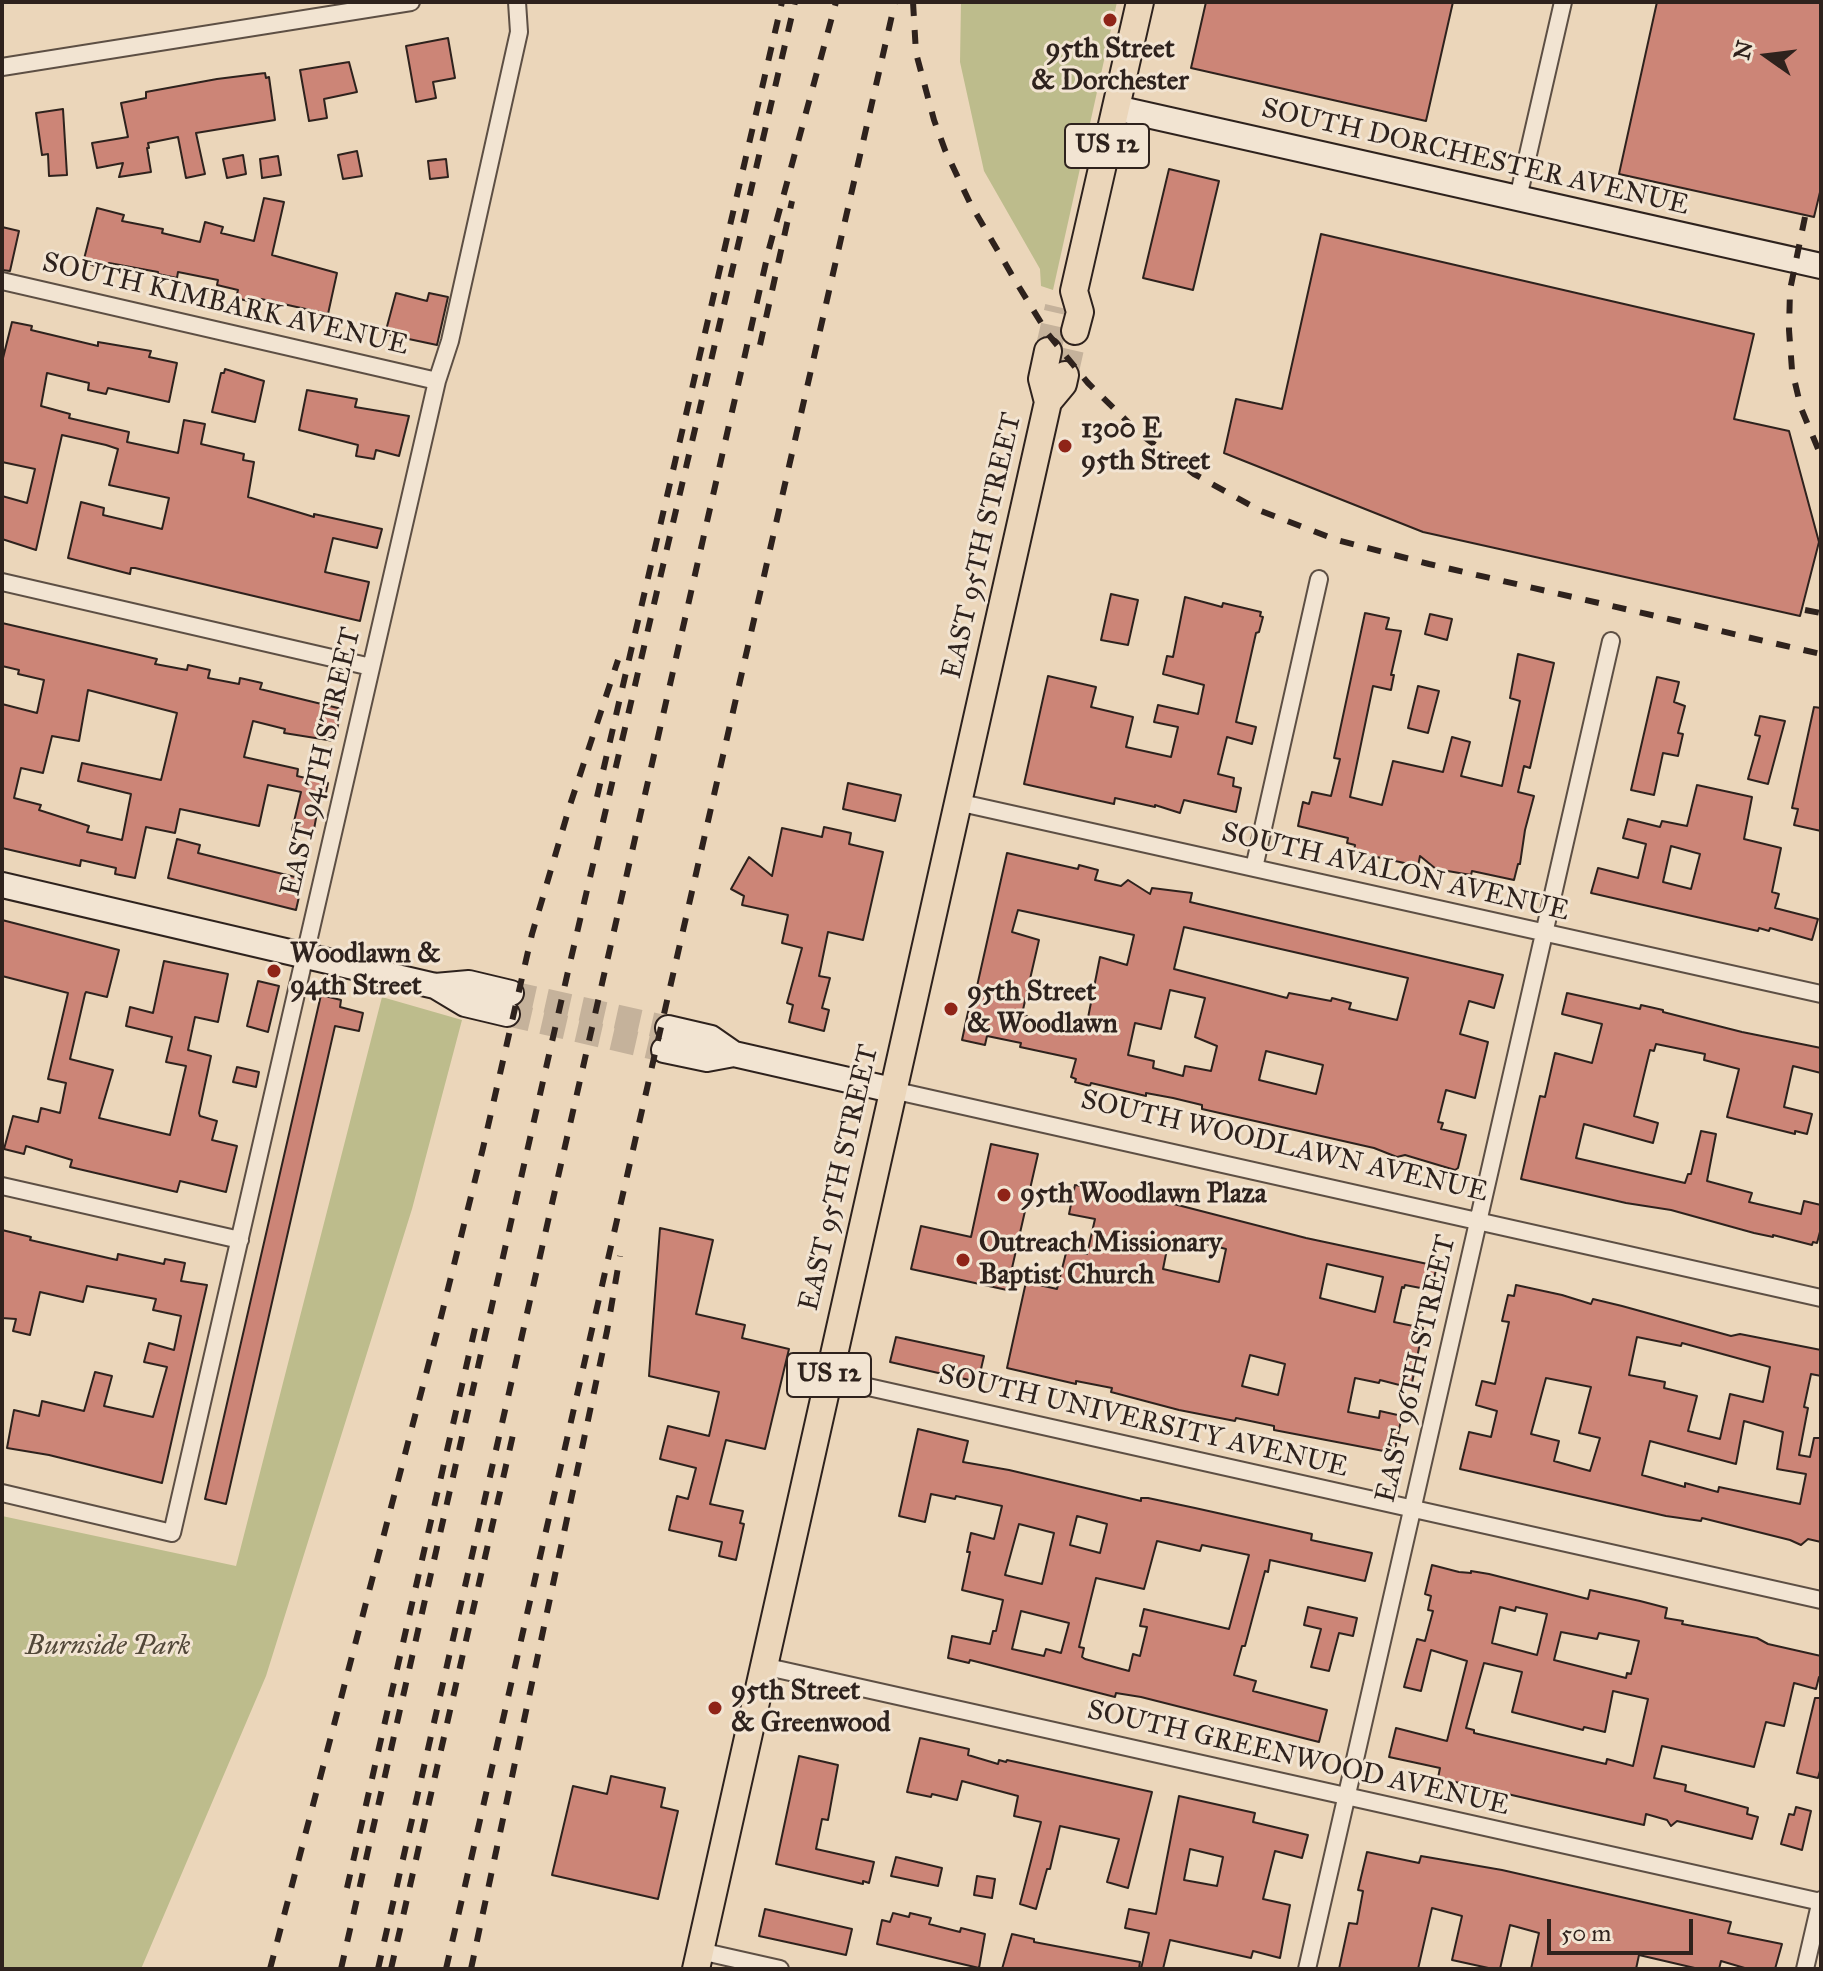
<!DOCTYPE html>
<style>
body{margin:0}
#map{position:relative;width:1823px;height:1971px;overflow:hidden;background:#ebd6ba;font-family:"IM FELL Great Primer",serif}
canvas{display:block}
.frame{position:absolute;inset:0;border:4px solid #2e221d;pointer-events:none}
.north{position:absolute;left:1727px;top:16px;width:80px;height:80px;-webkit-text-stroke:6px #f2e4d2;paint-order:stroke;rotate:284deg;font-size:22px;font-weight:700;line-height:32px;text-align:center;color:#2e221d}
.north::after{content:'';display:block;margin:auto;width:28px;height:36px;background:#2e221d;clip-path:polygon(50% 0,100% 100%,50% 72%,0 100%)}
.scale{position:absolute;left:1547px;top:1919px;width:146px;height:36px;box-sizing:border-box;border:4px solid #2e221d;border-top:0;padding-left:10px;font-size:24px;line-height:28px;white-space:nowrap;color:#2e221d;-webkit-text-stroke:6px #f2e4d2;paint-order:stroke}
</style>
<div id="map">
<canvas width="1823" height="1971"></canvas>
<div class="frame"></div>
<div class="north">N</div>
<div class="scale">50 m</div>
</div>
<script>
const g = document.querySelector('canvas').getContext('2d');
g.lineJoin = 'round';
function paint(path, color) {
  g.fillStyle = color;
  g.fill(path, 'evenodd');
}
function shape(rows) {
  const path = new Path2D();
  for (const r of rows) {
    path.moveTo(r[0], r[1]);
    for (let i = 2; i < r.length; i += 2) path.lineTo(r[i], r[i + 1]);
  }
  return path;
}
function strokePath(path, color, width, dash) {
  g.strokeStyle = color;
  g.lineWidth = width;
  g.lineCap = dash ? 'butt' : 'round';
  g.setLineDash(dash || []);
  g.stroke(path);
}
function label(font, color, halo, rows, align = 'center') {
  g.font = font + ' "IM FELL Great Primer",serif';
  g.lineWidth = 6;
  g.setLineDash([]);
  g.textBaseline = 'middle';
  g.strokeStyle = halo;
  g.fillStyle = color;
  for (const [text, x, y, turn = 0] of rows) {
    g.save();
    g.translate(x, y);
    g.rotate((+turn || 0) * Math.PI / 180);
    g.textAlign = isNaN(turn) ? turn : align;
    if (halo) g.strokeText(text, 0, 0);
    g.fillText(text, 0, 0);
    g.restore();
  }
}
paint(shape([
 [961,2,1117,2,1053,290,1041,286,1040,269,984,171,960,62],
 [382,997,462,1020,412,1209,266,1676,141,1969,2,1969,2,1516,236,1566]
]), '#bdbc8c');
const building = shape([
 [1206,2,1453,2,1426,121,1191,68,1206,2],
 [1657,2,1821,2,1821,188,1814,217,1619,174,1657,2],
 [448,38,455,78,433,82,436,98,416,102,406,46,448,38],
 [349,62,357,92,324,99,327,118,309,121,300,70,349,62],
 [265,73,266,78,269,77,275,120,196,133,205,174,186,178,178,137,148,143,149,148,147,148,151,172,119,177,123,163,97,168,92,143,128,137,121,103,146,98,146,92,217,79,265,73],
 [63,109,67,175,49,176,48,154,42,155,36,113,63,109],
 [357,151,362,176,343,179,338,155,357,151],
 [243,155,246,174,227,178,223,159,243,155],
 [278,156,281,175,262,178,260,159,278,156],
 [446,159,448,177,430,179,428,161,446,159],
 [1169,169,1219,181,1193,290,1143,278,1169,169],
 [264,198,284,202,272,255,337,273,328,314,261,299,260,304,236,298,238,290,217,285,218,280,178,272,177,278,158,274,158,272,109,263,108,269,83,263,97,208,124,215,122,221,163,229,162,233,200,242,205,222,223,227,221,233,254,241,264,198],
 [2,227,19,231,10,271,2,270,2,227],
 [1321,234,1754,334,1734,419,1789,431,1819,542,1800,616,1423,532,1224,453,1236,399,1282,409,1321,234],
 [396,293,427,301,429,293,448,297,437,345,385,334,396,293],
 [12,322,32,326,31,330,98,346,98,342,151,351,149,357,177,363,169,402,108,388,106,394,88,390,89,383,47,373,41,406,70,414,69,418,129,432,127,442,178,453,184,420,205,424,201,444,244,454,243,460,254,462,248,497,314,517,314,514,382,529,377,548,333,538,325,572,369,582,360,621,135,568,131,568,130,574,68,558,81,502,104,508,103,515,162,529,169,498,109,485,118,449,106,445,62,435,36,550,2,539,2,496,27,503,35,469,2,462,2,362,12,322],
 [225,369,264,381,255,422,212,412,221,373,224,373,225,369],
 [307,390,357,399,355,407,409,416,399,456,376,450,374,459,356,456,358,445,299,430,307,390],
 [1111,594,1138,600,1128,645,1101,640,1111,594],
 [1185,597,1222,607,1223,603,1261,612,1260,616,1263,617,1259,632,1256,633,1236,722,1256,727,1252,744,1227,737,1218,774,1234,778,1233,786,1241,788,1236,812,1184,800,1180,813,1155,805,1155,807,1115,798,1114,804,1024,784,1048,676,1096,687,1091,707,1133,717,1126,747,1171,757,1178,727,1154,722,1158,705,1198,714,1204,685,1163,674,1167,656,1173,657,1185,597],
 [1365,613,1389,618,1386,629,1401,631,1391,675,1394,675,1391,690,1373,686,1350,797,1382,805,1393,761,1443,772,1452,737,1470,742,1461,776,1502,786,1520,701,1510,698,1518,654,1554,663,1530,768,1524,766,1518,792,1534,796,1525,830,1520,864,1518,864,1514,880,1472,871,1471,875,1436,869,1420,856,1418,866,1354,852,1355,845,1347,843,1348,838,1298,826,1303,802,1309,804,1312,792,1331,796,1340,759,1334,758,1365,613],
 [1430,614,1452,619,1447,640,1425,634,1430,614],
 [2,623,157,659,155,664,187,670,188,665,210,670,208,678,239,684,240,678,262,683,260,689,342,709,334,741,284,733,285,729,253,721,244,757,298,769,297,776,328,783,325,797,320,796,313,835,292,830,301,792,268,785,259,826,180,809,175,833,146,827,135,878,115,874,116,868,81,860,80,866,2,848,2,704,37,713,44,680,18,674,19,670,2,666,2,623],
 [88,690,177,713,161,780,82,763,78,781,131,794,122,840,87,832,89,826,39,810,41,805,14,798,21,768,43,773,52,736,79,741,88,690],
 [1657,677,1679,682,1674,702,1685,706,1678,733,1683,734,1678,756,1663,753,1654,795,1631,790,1657,677],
 [1418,686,1439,691,1428,733,1408,728,1418,686],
 [1814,707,1821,708,1821,831,1794,825,1798,809,1792,808,1814,707],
 [1760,716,1785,721,1768,784,1748,779,1760,736,1755,735,1760,716],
 [848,783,901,795,895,821,843,809,848,783],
 [1697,785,1752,797,1744,839,1781,848,1772,892,1779,894,1775,908,1818,919,1812,940,1770,928,1769,931,1759,928,1758,931,1591,893,1598,868,1638,878,1646,844,1623,838,1628,819,1660,827,1662,821,1687,826,1697,785],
 [1671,846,1700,854,1691,889,1663,882,1671,846],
 [824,827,851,833,849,844,883,852,863,940,828,932,819,976,830,978,822,1008,829,1010,824,1031,789,1022,793,1005,787,1003,802,948,782,943,788,915,742,905,744,896,731,889,749,857,772,876,782,828,822,837,824,827],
 [177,839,200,845,198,853,303,879,296,910,168,878,177,839],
 [1007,853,1078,869,1079,865,1098,870,1095,880,1121,886,1128,880,1150,894,1152,888,1192,893,1190,902,1503,975,1494,1008,1469,1001,1460,1034,1488,1042,1475,1098,1446,1090,1438,1122,1443,1123,1441,1129,1466,1135,1458,1168,1455,1170,1405,1155,1397,1157,1374,1148,1202,1109,1202,1105,1173,1098,1146,1093,1146,1096,1091,1083,1090,1086,1075,1082,1076,1079,1071,1077,1076,1059,1020,1047,1021,1043,987,1036,985,1045,962,1040,970,1003,973,1004,1007,853],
 [1018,910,1134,935,1127,965,1100,957,1085,1033,1027,1021,1027,1016,1022,1014,1039,940,1012,932,1018,910],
 [1184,927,1408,978,1397,1020,1349,1009,1351,1003,1332,998,1331,1001,1289,993,1287,998,1174,969,1184,927],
 [1170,990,1205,998,1195,1037,1217,1046,1211,1071,1185,1066,1183,1076,1153,1068,1154,1061,1128,1055,1135,1023,1161,1029,1170,990],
 [1266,1051,1323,1065,1316,1094,1259,1080,1266,1051],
 [2,920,119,950,107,997,86,992,85,994,70,1059,113,1070,99,1118,170,1135,186,1066,166,1062,172,1037,126,1026,130,1007,153,1013,164,961,228,974,218,1022,195,1017,188,1050,211,1056,199,1113,200,1116,217,1121,212,1140,237,1146,226,1192,180,1181,177,1192,70,1167,72,1160,26,1146,24,1154,4,1149,13,1116,38,1122,41,1108,60,1113,66,1083,48,1079,68,993,2,976,2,920],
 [258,981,279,986,268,1032,247,1026,258,981],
 [1567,993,1640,1009,1641,1005,1663,1010,1663,1012,1742,1032,1821,1048,1821,1073,1793,1066,1784,1107,1812,1114,1807,1134,1795,1131,1795,1134,1727,1117,1739,1069,1704,1060,1705,1054,1656,1044,1654,1051,1650,1050,1634,1116,1658,1123,1653,1143,1584,1124,1576,1158,1685,1183,1688,1174,1691,1174,1701,1131,1716,1134,1707,1181,1752,1193,1749,1202,1801,1214,1804,1201,1821,1205,1821,1228,1817,1243,1813,1242,1812,1245,1773,1235,1773,1237,1754,1233,1671,1210,1626,1203,1521,1179,1540,1096,1545,1097,1555,1053,1592,1063,1602,1024,1562,1014,1567,993],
 [321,995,341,1000,340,1007,363,1013,359,1031,335,1026,226,1504,205,1499,321,995],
 [237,1067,259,1072,256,1087,233,1082,237,1067],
 [991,1144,1038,1154,1007,1290,911,1269,921,1226,971,1237,991,1144],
 [1075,1185,1124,1192,1123,1196,1166,1202,1306,1238,1437,1266,1431,1290,1405,1285,1404,1288,1402,1287,1394,1322,1423,1328,1411,1388,1380,1380,1379,1383,1355,1378,1348,1412,1379,1418,1380,1411,1402,1416,1394,1453,1274,1430,1274,1426,1236,1418,1235,1421,1179,1410,1111,1392,1112,1388,1076,1381,1076,1384,1007,1368,1026,1282,1057,1289,1067,1249,1087,1254,1095,1219,1069,1214,1075,1185],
 [1169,1239,1194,1245,1195,1241,1226,1249,1219,1282,1163,1269,1169,1239],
 [1327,1264,1383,1277,1375,1312,1320,1298,1327,1264],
 [1250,1355,1285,1364,1278,1395,1242,1386,1250,1355],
 [660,1228,713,1240,696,1314,745,1325,742,1338,789,1349,765,1449,726,1440,710,1504,743,1511,740,1523,744,1524,736,1560,719,1556,722,1542,669,1530,677,1496,688,1499,696,1468,660,1459,668,1426,709,1436,719,1392,649,1376,660,1228],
 [2,1230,31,1237,30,1240,117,1260,118,1254,164,1264,165,1259,185,1263,181,1281,207,1285,162,1483,49,1455,7,1448,14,1410,39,1416,42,1401,84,1411,95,1372,112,1376,104,1406,153,1417,167,1367,144,1362,149,1343,174,1350,181,1316,153,1310,156,1299,87,1286,83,1302,40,1292,30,1335,13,1331,16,1319,2,1318,2,1230],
 [1516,1285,1562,1295,1591,1304,1593,1299,1622,1306,1731,1336,1740,1334,1821,1350,1821,1376,1811,1374,1804,1407,1808,1408,1799,1455,1810,1457,1814,1438,1821,1438,1821,1542,1808,1539,1801,1545,1790,1540,1702,1518,1701,1521,1666,1516,1460,1469,1469,1432,1491,1437,1497,1411,1476,1405,1482,1381,1495,1384,1509,1322,1502,1321,1508,1295,1514,1296,1516,1285],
 [1637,1337,1681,1346,1682,1343,1770,1367,1763,1402,1730,1394,1720,1439,1688,1431,1697,1396,1664,1388,1665,1382,1629,1375,1637,1337],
 [1546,1378,1591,1387,1579,1433,1600,1438,1590,1471,1554,1461,1559,1441,1531,1434,1546,1378],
 [1744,1421,1783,1432,1777,1469,1806,1474,1800,1504,1719,1487,1718,1492,1685,1483,1685,1487,1642,1475,1650,1441,1736,1464,1744,1421],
 [896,1337,984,1356,978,1382,890,1362,896,1337],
 [918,1429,968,1441,963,1462,1009,1470,1141,1501,1141,1498,1148,1498,1195,1508,1312,1534,1311,1540,1372,1553,1365,1581,1270,1560,1268,1572,1265,1571,1245,1646,1242,1646,1234,1675,1256,1681,1253,1691,1327,1710,1319,1742,1141,1697,1116,1693,1115,1697,970,1660,969,1663,948,1658,952,1636,990,1644,993,1631,996,1631,1003,1600,962,1590,970,1552,967,1552,971,1533,994,1539,1002,1506,956,1496,955,1499,931,1494,925,1522,899,1516,918,1429],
 [1077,1516,1107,1524,1100,1553,1070,1545,1077,1516],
 [1019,1524,1054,1533,1042,1584,1005,1575,1019,1524],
 [1157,1541,1200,1551,1202,1545,1249,1555,1229,1629,1144,1609,1140,1626,1147,1627,1140,1656,1133,1654,1129,1671,1085,1659,1082,1657,1084,1648,1079,1647,1096,1578,1144,1589,1157,1541],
 [1021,1611,1069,1623,1061,1653,1046,1649,1044,1656,1012,1649,1021,1611],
 [1432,1565,1459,1572,1471,1573,1471,1571,1489,1574,1588,1599,1590,1590,1640,1601,1667,1608,1665,1618,1683,1621,1682,1624,1757,1638,1768,1644,1821,1656,1821,1678,1819,1677,1816,1689,1794,1683,1784,1726,1766,1722,1754,1767,1662,1746,1654,1778,1686,1785,1685,1791,1748,1808,1747,1814,1758,1817,1752,1839,1677,1821,1671,1826,1667,1820,1646,1814,1644,1825,1542,1802,1438,1778,1440,1768,1389,1757,1396,1728,1447,1741,1467,1661,1431,1650,1421,1691,1404,1687,1417,1639,1425,1641,1433,1611,1428,1610,1431,1596,1425,1594,1432,1565],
 [1500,1607,1515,1611,1516,1607,1547,1614,1537,1655,1492,1643,1500,1607],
 [1561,1632,1597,1639,1599,1633,1639,1641,1631,1674,1627,1673,1626,1678,1554,1660,1561,1632],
 [1484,1663,1522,1672,1512,1712,1583,1730,1584,1727,1605,1732,1613,1691,1648,1699,1633,1766,1607,1759,1606,1764,1474,1733,1474,1730,1466,1728,1484,1663],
 [1308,1607,1357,1618,1353,1636,1339,1633,1329,1671,1311,1667,1321,1629,1304,1625,1308,1607],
 [1815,1698,1821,1698,1821,1767,1818,1778,1797,1773,1815,1698],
 [920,1738,969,1749,968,1755,998,1764,999,1760,1006,1762,1007,1760,1152,1792,1128,1888,1107,1882,1119,1839,1060,1826,1050,1869,1047,1869,1036,1909,1020,1904,1041,1822,1014,1816,1018,1796,962,1781,957,1800,932,1794,931,1797,907,1792,920,1738],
 [799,1756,838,1765,828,1820,822,1819,816,1849,874,1862,869,1883,863,1881,863,1884,776,1864,799,1756],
 [611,1776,665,1788,661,1807,678,1811,658,1899,552,1875,573,1786,607,1794,611,1776],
 [1179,1796,1255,1813,1253,1822,1308,1835,1302,1858,1275,1851,1263,1899,1290,1905,1280,1958,1253,1951,1251,1958,1170,1940,1163,1969,1141,1969,1149,1933,1125,1928,1129,1909,1156,1914,1179,1796],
 [1190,1849,1223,1857,1217,1886,1184,1880,1190,1849],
 [1796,1807,1811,1811,1802,1850,1781,1844,1789,1814,1794,1815,1796,1807],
 [1367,1852,1419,1863,1421,1856,1502,1870,1731,1922,1728,1933,1782,1944,1775,1969,1748,1969,1721,1961,1719,1969,1699,1969,1639,1955,1636,1969,1531,1969,1539,1933,1510,1925,1500,1969,1493,1969,1452,1960,1462,1916,1432,1908,1418,1969,1339,1969,1349,1923,1357,1924,1363,1891,1358,1890,1367,1852],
 [896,1857,942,1868,938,1886,891,1876,896,1857],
 [977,1876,995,1879,992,1898,974,1895,977,1876],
 [765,1909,852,1929,846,1955,759,1936,765,1909],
 [893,1913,909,1917,910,1913,931,1918,929,1924,960,1932,961,1928,985,1934,979,1968,877,1944,882,1920,890,1922,893,1913],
 [1012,1934,1034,1939,1034,1942,1140,1962,1139,1969,1002,1969,1012,1934]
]);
paint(building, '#cc8577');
strokePath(building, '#2e221d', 2);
strokePath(shape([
 [511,993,668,1028],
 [507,1014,664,1050]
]), '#c5b29b', 24, [24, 12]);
strokePath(shape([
 [1048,351,1058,307],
 [1065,375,1075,331]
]), '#c5b29b', 26, [26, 13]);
const street = shape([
 [2,67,411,2],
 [1518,198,1563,2],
 [2,281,437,381],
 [2,582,371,667],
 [957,802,1821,994],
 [1254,868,1319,579],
 [892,1090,1821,1298],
 [2,1186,240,1240],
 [828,1378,1821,1600],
 [2,1493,172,1533,437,381,450,341,519,32,517,2],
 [763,1666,1821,1902],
 [700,1951,780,1969],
 [1307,1969,1611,641],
 [1805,1969,1821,1900]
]);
const secondary = shape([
 [1116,108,1821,266],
 [2,885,435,986,469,983,511,993],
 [435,986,465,1004,507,1014],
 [668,1028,711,1038,734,1054,892,1090],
 [664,1050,707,1059,734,1054]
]);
const primary = shape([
 [1075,331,1080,312,1074,291,1140,2],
 [1048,351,1042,379,1048,402],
 [696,1969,1048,402,1063,384,1065,375]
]);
strokePath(street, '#5d4f44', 20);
strokePath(secondary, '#2e221d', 28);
strokePath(primary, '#2e221d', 30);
strokePath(street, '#f2e4d2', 16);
strokePath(secondary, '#f2e4d2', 24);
strokePath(primary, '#ebd6ba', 26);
strokePath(shape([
 [913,2,916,53,934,120,945,150,970,203,1016,282,1048,334,1088,383,1139,433,1194,474,1261,511,1337,540,1429,564,1821,654],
 [1805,217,1790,290,1789,330,1792,370,1801,408,1821,456],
 [760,345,792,201],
 [1805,610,1821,613],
 [597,797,782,2],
 [347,1888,478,1315],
 [270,1969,442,1313,483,1148,532,934,570,805,618,660],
 [341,1969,569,967,795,2],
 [378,1969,769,249,836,2],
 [391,1969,515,1426],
 [446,1969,895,2],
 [471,1969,607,1331,620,1256]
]), '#2e221d', 6, [14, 14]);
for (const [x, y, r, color] of [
 [1110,20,8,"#8f2418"],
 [1065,446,8,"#8f2418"],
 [274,971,8,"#8f2418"],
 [951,1009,8,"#8f2418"],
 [1004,1195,8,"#8f2418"],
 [963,1260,8,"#8f2418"],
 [715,1708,8,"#8f2418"]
]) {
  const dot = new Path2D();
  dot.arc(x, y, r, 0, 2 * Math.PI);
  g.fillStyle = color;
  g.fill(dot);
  strokePath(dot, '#f2e4d2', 3);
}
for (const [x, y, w] of [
 [1107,146,84],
 [829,1375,84]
]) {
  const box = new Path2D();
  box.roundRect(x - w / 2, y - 22, w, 44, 6);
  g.fillStyle = '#f2e4d2';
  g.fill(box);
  strokePath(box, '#2e221d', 2);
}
label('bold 26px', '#2e221d', null, [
 ["US 12",1107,146],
 ["US 12",829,1375]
]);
label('bold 28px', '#2e221d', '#f2e4d2', [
 ["95th Street",1110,50,"center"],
 ["& Dorchester",1110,82,"center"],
 ["1300 E",1081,430],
 ["95th Street",1081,462],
 ["Woodlawn &",290,955],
 ["94th Street",290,987],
 ["95th Street",967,993],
 ["& Woodlawn",967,1025],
 ["95th Woodlawn Plaza",1020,1195],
 ["Outreach Missionary",979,1244],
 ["Baptist Church",979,1276],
 ["95th Street",731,1692],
 ["& Greenwood",731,1724]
], 'left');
label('28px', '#2e221d', '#f2e4d2', [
 ["SOUTH DORCHESTER AVENUE",1475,158,13],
 ["SOUTH KIMBARK AVENUE",225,305,13],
 ["EAST 95TH STREET",983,546,-77],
 ["EAST 94TH STREET",322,762,-77],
 ["SOUTH AVALON AVENUE",1395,873,13],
 ["SOUTH WOODLAWN AVENUE",1284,1147,13],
 ["EAST 95TH STREET",840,1178,-77],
 ["EAST 96TH STREET",1417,1369,-77],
 ["SOUTH UNIVERSITY AVENUE",1143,1422,13],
 ["SOUTH GREENWOOD AVENUE",1298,1759,13]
]);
label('italic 28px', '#524839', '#f2e4d2', [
 ["Burnside Park",108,1647]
]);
</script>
